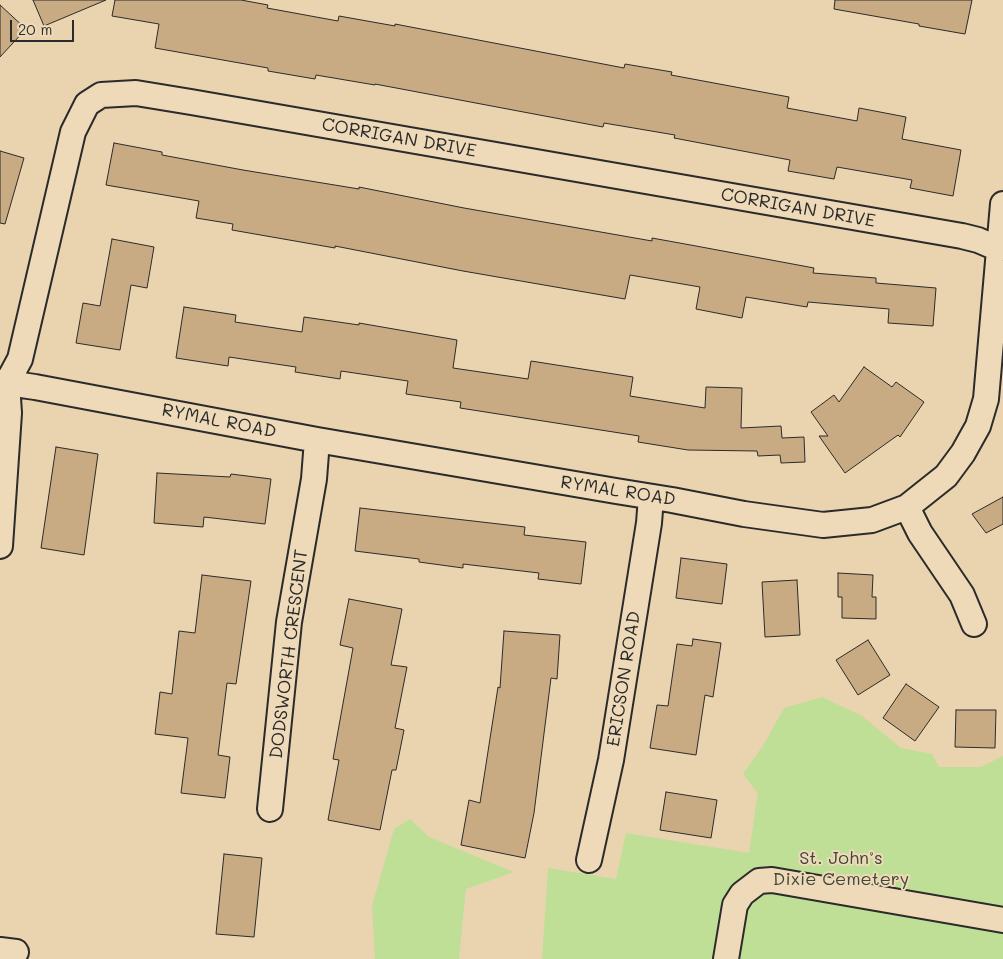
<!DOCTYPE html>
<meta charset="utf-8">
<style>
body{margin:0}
#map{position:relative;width:1003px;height:959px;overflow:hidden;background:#ead3af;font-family:Mali,sans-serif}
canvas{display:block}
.scale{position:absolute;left:10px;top:20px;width:64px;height:22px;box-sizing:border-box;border:2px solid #2b2b2b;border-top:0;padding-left:6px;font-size:15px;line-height:18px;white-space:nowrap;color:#2b2b2b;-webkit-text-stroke:4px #eedab8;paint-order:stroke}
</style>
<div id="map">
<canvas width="1003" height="959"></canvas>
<div class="scale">20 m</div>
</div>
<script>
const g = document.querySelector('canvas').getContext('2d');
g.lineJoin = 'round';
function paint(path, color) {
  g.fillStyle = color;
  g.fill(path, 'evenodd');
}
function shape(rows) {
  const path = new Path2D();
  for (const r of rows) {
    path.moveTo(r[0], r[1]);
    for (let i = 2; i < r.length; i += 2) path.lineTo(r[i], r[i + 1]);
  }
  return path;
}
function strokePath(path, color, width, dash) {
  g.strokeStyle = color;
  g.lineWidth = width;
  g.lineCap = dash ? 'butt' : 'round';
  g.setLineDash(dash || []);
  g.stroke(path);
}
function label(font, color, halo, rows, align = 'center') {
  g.font = font + ' Mali,sans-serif';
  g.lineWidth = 4;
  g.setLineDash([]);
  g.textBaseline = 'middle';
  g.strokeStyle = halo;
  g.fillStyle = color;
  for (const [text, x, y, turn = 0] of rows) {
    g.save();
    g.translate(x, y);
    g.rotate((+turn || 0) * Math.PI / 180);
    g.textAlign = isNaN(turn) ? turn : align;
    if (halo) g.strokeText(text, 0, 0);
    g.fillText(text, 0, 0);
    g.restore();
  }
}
paint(shape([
 [822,697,862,716,901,748,932,754,939,767,981,767,1003,756,1003,959,542,959,548,868,616,879,626,833,749,853,758,792,756,791,743,774,764,744,784,708],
 [410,819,429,837,514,872,466,889,459,959,375,959,372,906,394,829]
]), '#bfdf97');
const building = shape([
 [33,0,106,0,44,26,33,0],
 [115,0,241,0,268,5,267,8,338,21,339,16,395,26,395,24,624,68,625,64,672,72,671,75,789,97,787,108,857,121,859,108,906,117,902,139,961,150,953,196,910,188,912,180,837,167,834,179,788,171,790,160,674,138,675,135,604,123,603,127,375,84,375,85,316,75,315,79,268,71,268,68,155,48,159,24,112,16,115,0],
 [835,0,972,0,965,34,919,26,919,24,834,9,835,0],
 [0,5,26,29,0,57,0,5],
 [114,143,162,152,162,155,243,170,359,189,359,187,464,208,652,241,652,238,696,246,814,268,813,273,876,278,876,283,936,288,933,326,888,323,889,309,808,302,807,307,746,297,742,318,696,309,700,287,630,275,625,299,463,271,335,246,335,248,232,230,233,224,196,218,199,201,106,185,114,143],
 [0,151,24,158,5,224,0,223,0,151],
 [112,239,154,247,147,288,131,285,120,350,76,343,83,303,100,306,112,239],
 [184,307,236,315,235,322,302,332,304,317,359,325,359,323,457,340,453,368,528,379,531,361,633,377,630,396,705,408,706,387,742,388,741,428,781,426,782,438,804,437,805,462,781,463,780,455,758,456,757,451,688,450,638,442,639,436,460,408,461,402,406,394,408,381,341,371,340,379,295,372,296,367,229,357,228,366,176,358,184,307],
 [864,367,892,387,896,382,924,402,900,437,898,435,845,473,819,436,828,436,811,412,834,395,839,402,864,367],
 [56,447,98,454,84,555,41,548,56,447],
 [157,473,230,477,231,474,271,479,265,524,204,517,203,527,154,523,157,473],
 [1003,497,1003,524,986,533,972,514,1003,497],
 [360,508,525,527,524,535,586,542,581,584,538,579,539,573,463,564,463,568,419,562,419,559,355,551,360,508],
 [681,558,727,564,722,604,676,598,681,558],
 [838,573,873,575,872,597,876,597,876,619,842,618,842,597,838,597,838,573],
 [202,575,251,581,236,684,227,683,218,755,230,757,225,798,181,793,188,738,155,734,160,692,172,694,179,631,195,633,202,575],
 [797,580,800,635,765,637,762,582,797,580],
 [349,599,402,609,391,665,407,667,395,728,404,730,396,770,392,770,380,830,328,820,339,760,333,759,353,648,340,645,349,599],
 [504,631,560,635,557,679,551,678,534,813,525,858,461,845,469,800,480,803,498,687,500,688,504,631],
 [693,639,721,643,713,697,705,695,696,755,650,748,657,705,668,706,677,644,692,646,693,639],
 [868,640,890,675,858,695,836,660,868,640],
 [906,684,939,707,915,741,883,718,906,684],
 [956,710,996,710,995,748,955,747,956,710],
 [666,792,717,800,711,838,660,830,666,792],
 [224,854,262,858,254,937,216,934,224,854]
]);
paint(building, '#c9ab83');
strokePath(building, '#2b2b2b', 1);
const minor = shape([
 [0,382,35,387,317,440,616,491,672,500,744,514,823,525,872,520,907,507,946,476,963,453,978,426,986,399,1003,204],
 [907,507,920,533,962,595,974,624],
 [0,546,9,413,7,383,20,359,73,132,87,104,101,95,136,93,191,102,962,236,978,240,999,249],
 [270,809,289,622,314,479,317,440],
 [589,860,611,760,649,523,651,497],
 [0,950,16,952],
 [726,959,735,905,742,894,759,881,772,880,1003,920]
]);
strokePath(minor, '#2b2b2b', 28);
strokePath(minor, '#eedab8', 24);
label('18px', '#2b2b2b', '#eedab8', [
 ["CORRIGAN DRIVE",399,138,10],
 ["CORRIGAN DRIVE",798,208,10],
 ["RYMAL ROAD",219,421,11],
 ["RYMAL ROAD",618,491,9],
 ["DODSWORTH CRESCENT",289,654,-83],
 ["ERICSON ROAD",624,679,-81]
]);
label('18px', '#41463b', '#eedab8', [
 ["St. John’s",841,858],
 ["Dixie Cemetery",841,879]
]);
</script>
